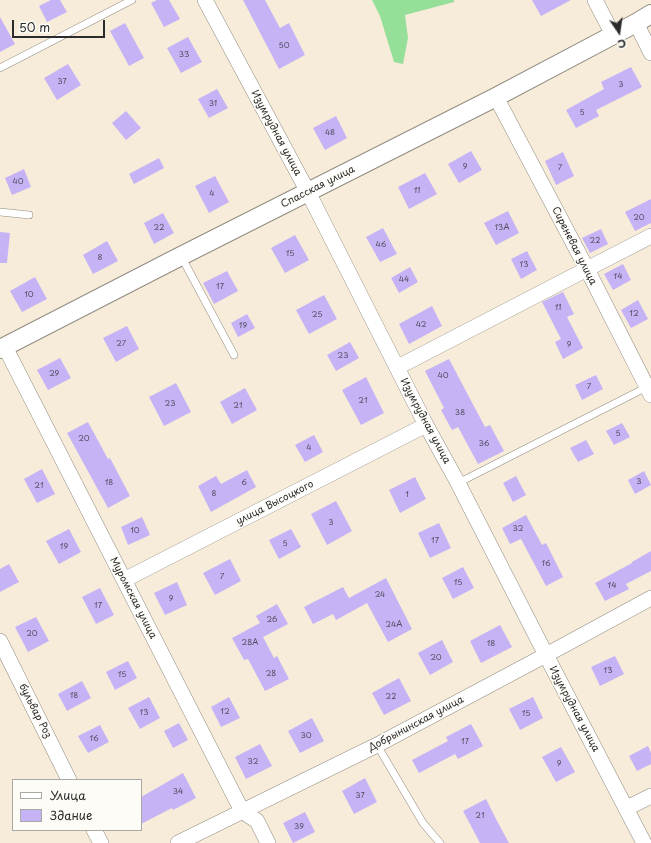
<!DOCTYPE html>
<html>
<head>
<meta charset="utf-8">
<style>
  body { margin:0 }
  #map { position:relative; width:651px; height:843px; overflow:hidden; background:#f7ecd9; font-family:"Playpen Sans",sans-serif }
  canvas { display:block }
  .legend { position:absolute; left:12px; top:779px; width:130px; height:52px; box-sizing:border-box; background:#fdfcf7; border:1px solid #a9a8a5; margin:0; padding:5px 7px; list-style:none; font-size:12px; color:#2b2b2b }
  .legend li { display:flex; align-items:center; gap:8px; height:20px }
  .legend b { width:20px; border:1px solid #a9a8a5 }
  .north { position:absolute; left:599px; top:12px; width:40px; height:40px; -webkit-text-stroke:3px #fdfcf7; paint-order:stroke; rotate:167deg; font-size:11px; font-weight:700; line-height:16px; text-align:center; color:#2b2b2b }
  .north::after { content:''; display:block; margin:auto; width:14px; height:18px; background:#2b2b2b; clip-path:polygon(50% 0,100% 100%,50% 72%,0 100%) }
  .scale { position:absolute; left:12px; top:20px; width:93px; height:18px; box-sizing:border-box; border:2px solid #2b2b2b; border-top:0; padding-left:5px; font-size:12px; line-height:14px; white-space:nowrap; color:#2b2b2b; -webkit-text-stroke:3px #fdfcf7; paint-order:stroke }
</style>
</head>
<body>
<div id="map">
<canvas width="651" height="843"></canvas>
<ul class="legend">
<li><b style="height:5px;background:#fff"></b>Улица</li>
<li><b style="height:11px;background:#c6b3f6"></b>Здание</li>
</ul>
<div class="north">С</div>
<div class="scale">50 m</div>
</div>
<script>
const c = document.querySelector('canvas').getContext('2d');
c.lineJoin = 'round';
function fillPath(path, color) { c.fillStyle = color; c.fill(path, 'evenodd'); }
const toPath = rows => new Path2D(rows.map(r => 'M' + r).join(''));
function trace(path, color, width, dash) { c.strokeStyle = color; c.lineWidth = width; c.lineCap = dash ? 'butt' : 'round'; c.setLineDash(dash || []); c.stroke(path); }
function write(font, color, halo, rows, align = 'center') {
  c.font = font + ' "Playpen Sans",sans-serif'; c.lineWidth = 3.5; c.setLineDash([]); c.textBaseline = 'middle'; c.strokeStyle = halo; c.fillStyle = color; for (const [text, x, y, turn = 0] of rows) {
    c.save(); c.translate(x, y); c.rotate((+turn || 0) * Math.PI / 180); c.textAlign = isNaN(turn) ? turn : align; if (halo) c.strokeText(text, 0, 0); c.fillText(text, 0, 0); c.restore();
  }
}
const green = toPath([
  [372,0,454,0,454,2,405,15,408,38,403,64,394,62,380,16]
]);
const building = toPath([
  [51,0,60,0,67,12,47,22,39,6],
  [157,0,169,0,180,19,164,27,151,3],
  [243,0,265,0,280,28,289,23,305,55,279,69],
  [532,0,571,0,541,16],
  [0,17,15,44,0,52],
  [125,23,144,58,129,66,110,31],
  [188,37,202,62,181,73,167,48],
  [68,64,81,85,57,100,44,78],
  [631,67,642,87,596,110,599,116,576,128,566,110,604,89,601,82],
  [217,89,228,108,209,118,198,99],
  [126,111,141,128,126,140,112,123],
  [336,116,347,138,325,150,313,128],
  [471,151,482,170,459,183,448,164],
  [563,152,574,176,556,185,545,161],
  [159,158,164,168,134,184,129,174],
  [24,169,31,187,12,195,5,178],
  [425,173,437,194,409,209,398,187],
  [215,176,229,202,209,213,195,186],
  [651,199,651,223,635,231,625,212],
  [508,211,519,233,496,245,484,223],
  [163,213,174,233,154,244,144,223],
  [383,228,397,254,380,262,366,237],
  [601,229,608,244,590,253,582,238],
  [0,232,10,233,7,263,0,263],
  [295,235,309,260,285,273,271,248],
  [107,241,118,261,93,274,83,255],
  [527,251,537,270,521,279,511,259],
  [623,264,631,280,613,290,604,274],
  [410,267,418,282,399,293,391,278],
  [227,271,238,291,214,304,203,283],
  [35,277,47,299,22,312,10,291],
  [563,292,574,314,567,317,583,348,563,359,555,342,561,339,542,302],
  [324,295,337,319,309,334,296,310],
  [638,300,648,319,631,328,621,310],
  [432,306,442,326,409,344,399,324],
  [247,314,255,328,238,337,231,323],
  [127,326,139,349,116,362,103,338],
  [350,342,359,358,336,371,327,355],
  [60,358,71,378,48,390,37,370],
  [449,359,485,427,490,425,504,451,478,464,458,427,452,430,441,410,444,408,425,371],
  [596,375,603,389,582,400,575,385],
  [366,377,384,413,361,425,342,390],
  [176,383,191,412,164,426,149,397],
  [245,388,257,410,232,424,220,402],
  [88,422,108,459,110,458,130,496,108,508,67,433],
  [622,423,630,437,614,445,606,431],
  [314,435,323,452,305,462,295,445],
  [586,440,594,454,578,462,570,448],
  [42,469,55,494,37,503,24,479],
  [247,470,256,487,211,512,198,486,216,476,221,484],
  [644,471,651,485,635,494,628,480],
  [516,476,526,495,513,502,503,483],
  [415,477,426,499,400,513,389,490],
  [336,501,352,531,327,545,311,514],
  [526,515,542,545,546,543,563,577,546,586,521,539,510,544,502,528],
  [142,517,150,535,128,545,121,527],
  [439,523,451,548,430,558,418,533],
  [69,529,81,552,59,564,46,541],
  [291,529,301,547,279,559,269,540],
  [651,551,651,571,626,584,629,589,605,601,595,583,632,563,632,562],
  [230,559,241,581,215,595,203,573],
  [9,564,19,582,0,592,0,569],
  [463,567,474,588,453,599,442,578],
  [386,578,412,629,388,642,367,603,336,620,333,614,313,624,304,607,343,587,349,598],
  [177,582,187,605,165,615,154,593],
  [100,588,114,615,96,624,82,597],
  [277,604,288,624,263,637,274,658,277,656,289,679,265,691,248,659,244,660,232,638,260,623,256,616],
  [36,617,49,641,28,652,15,627],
  [500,625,512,647,481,663,470,641],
  [442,640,453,662,430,675,418,653],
  [615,656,624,674,600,686,591,667],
  [128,661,137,678,115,690,106,672],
  [399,678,411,701,384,715,372,693],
  [82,681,91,698,67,711,58,694],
  [149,697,160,718,140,729,128,708],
  [229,697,240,718,221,727,211,707],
  [533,697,543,718,520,730,509,709],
  [312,718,324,741,300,753,288,731],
  [179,723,188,740,173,748,164,731],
  [471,724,483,746,458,759,455,754,419,773,412,760,448,741,446,737],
  [100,725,109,742,88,753,78,736],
  [260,744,272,766,246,779,235,757],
  [648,746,651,753,651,764,637,771,629,756],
  [561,747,575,772,556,782,542,757],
  [183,773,196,798,173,810,172,808,141,824,141,797],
  [365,778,377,802,354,814,342,791],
  [486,799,497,821,509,843,480,843,463,811],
  [305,812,315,832,293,843,283,823]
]);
const service = toPath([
  [0,68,132,0],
  [0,212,29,215],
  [181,256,234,355],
  [458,483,649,386],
  [377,745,423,823,440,843]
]);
const minor = toPath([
  [205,0,308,192,426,425,458,483,546,655,644,843],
  [595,0,613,35],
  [636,23,651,53],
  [496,97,587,269,651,395],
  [5,347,242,811,257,821,268,843],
  [398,367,587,269,651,236],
  [124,580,426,425],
  [0,641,69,780],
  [627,808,651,796],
  [94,830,101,843],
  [178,843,377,745,546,655,651,598]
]);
const tertiary = toPath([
  [0,349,181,256,496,97,636,23,651,14]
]);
const numberNames = [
  ["50",284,46],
  ["33",184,55],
  ["37",62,82],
  ["3",621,85],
  ["31",213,104],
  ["5",582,113],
  ["48",330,133],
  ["9",465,167],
  ["7",560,168],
  ["40",18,182],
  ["11",417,191],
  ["4",212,194],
  ["20",639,218],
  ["22",159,228],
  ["13А",502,228],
  ["22",595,241],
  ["46",381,245],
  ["15",290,254],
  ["8",100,258],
  ["13",524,265],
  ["14",618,277],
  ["44",404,280],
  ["17",220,287],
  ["10",29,295],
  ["11",558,308],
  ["12",634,314],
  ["25",317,315],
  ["42",421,325],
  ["19",243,326],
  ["27",121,344],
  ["9",569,345],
  ["23",343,356],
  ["29",54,374],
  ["40",443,376],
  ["7",589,387],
  ["21",363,401],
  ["23",170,404],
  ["21",238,406],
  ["38",460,413],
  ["5",618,434],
  ["20",84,439],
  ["36",484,444],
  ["4",309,448],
  ["3",639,482],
  ["18",109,483],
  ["6",244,483],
  ["21",39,486],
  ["8",214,494],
  ["1",407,495],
  ["3",331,523],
  ["32",518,529],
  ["10",135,531],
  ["17",435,541],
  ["5",285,544],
  ["19",64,547],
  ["16",546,564],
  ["7",222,577],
  ["15",458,583],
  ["14",612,586],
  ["24",380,595],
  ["9",171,599],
  ["17",98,606],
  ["26",272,620],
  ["24А",394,625],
  ["20",32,634],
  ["28А",250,643],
  ["18",491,644],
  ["20",436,658],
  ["13",608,671],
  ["28",271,674],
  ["15",122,675],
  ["18",74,696],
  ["22",391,697],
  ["12",225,712],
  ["13",144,713],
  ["15",526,714],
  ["30",306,736],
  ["16",94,739],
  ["17",465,742],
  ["32",253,762],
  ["9",559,764],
  ["34",178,792],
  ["37",360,796],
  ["21",480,816],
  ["39",299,827]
];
const streetNames = [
  ["Изумрудная улица",276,133,62],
  ["Спасская улица",318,187,-27],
  ["Сиреневая улица",574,246,63],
  ["Изумрудная улица",425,421,62],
  ["улица Высоцкого",275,503,-27],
  ["Муромская улица",133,598,63],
  ["Изумрудная улица",574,709,62],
  ["бульвар Роз",35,711,63],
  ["Добрынинская улица",416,724,-28]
];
fillPath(green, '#96df99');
fillPath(building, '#c6b3f6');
trace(service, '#918c82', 8);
trace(minor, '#918c82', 16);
trace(tertiary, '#918c82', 20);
trace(service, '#fff', 7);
trace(minor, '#fff', 15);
trace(tertiary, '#fff', 18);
write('8px', '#524d5e', null, numberNames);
write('10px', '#2b2b2b', '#fdfcf7', streetNames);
</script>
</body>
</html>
